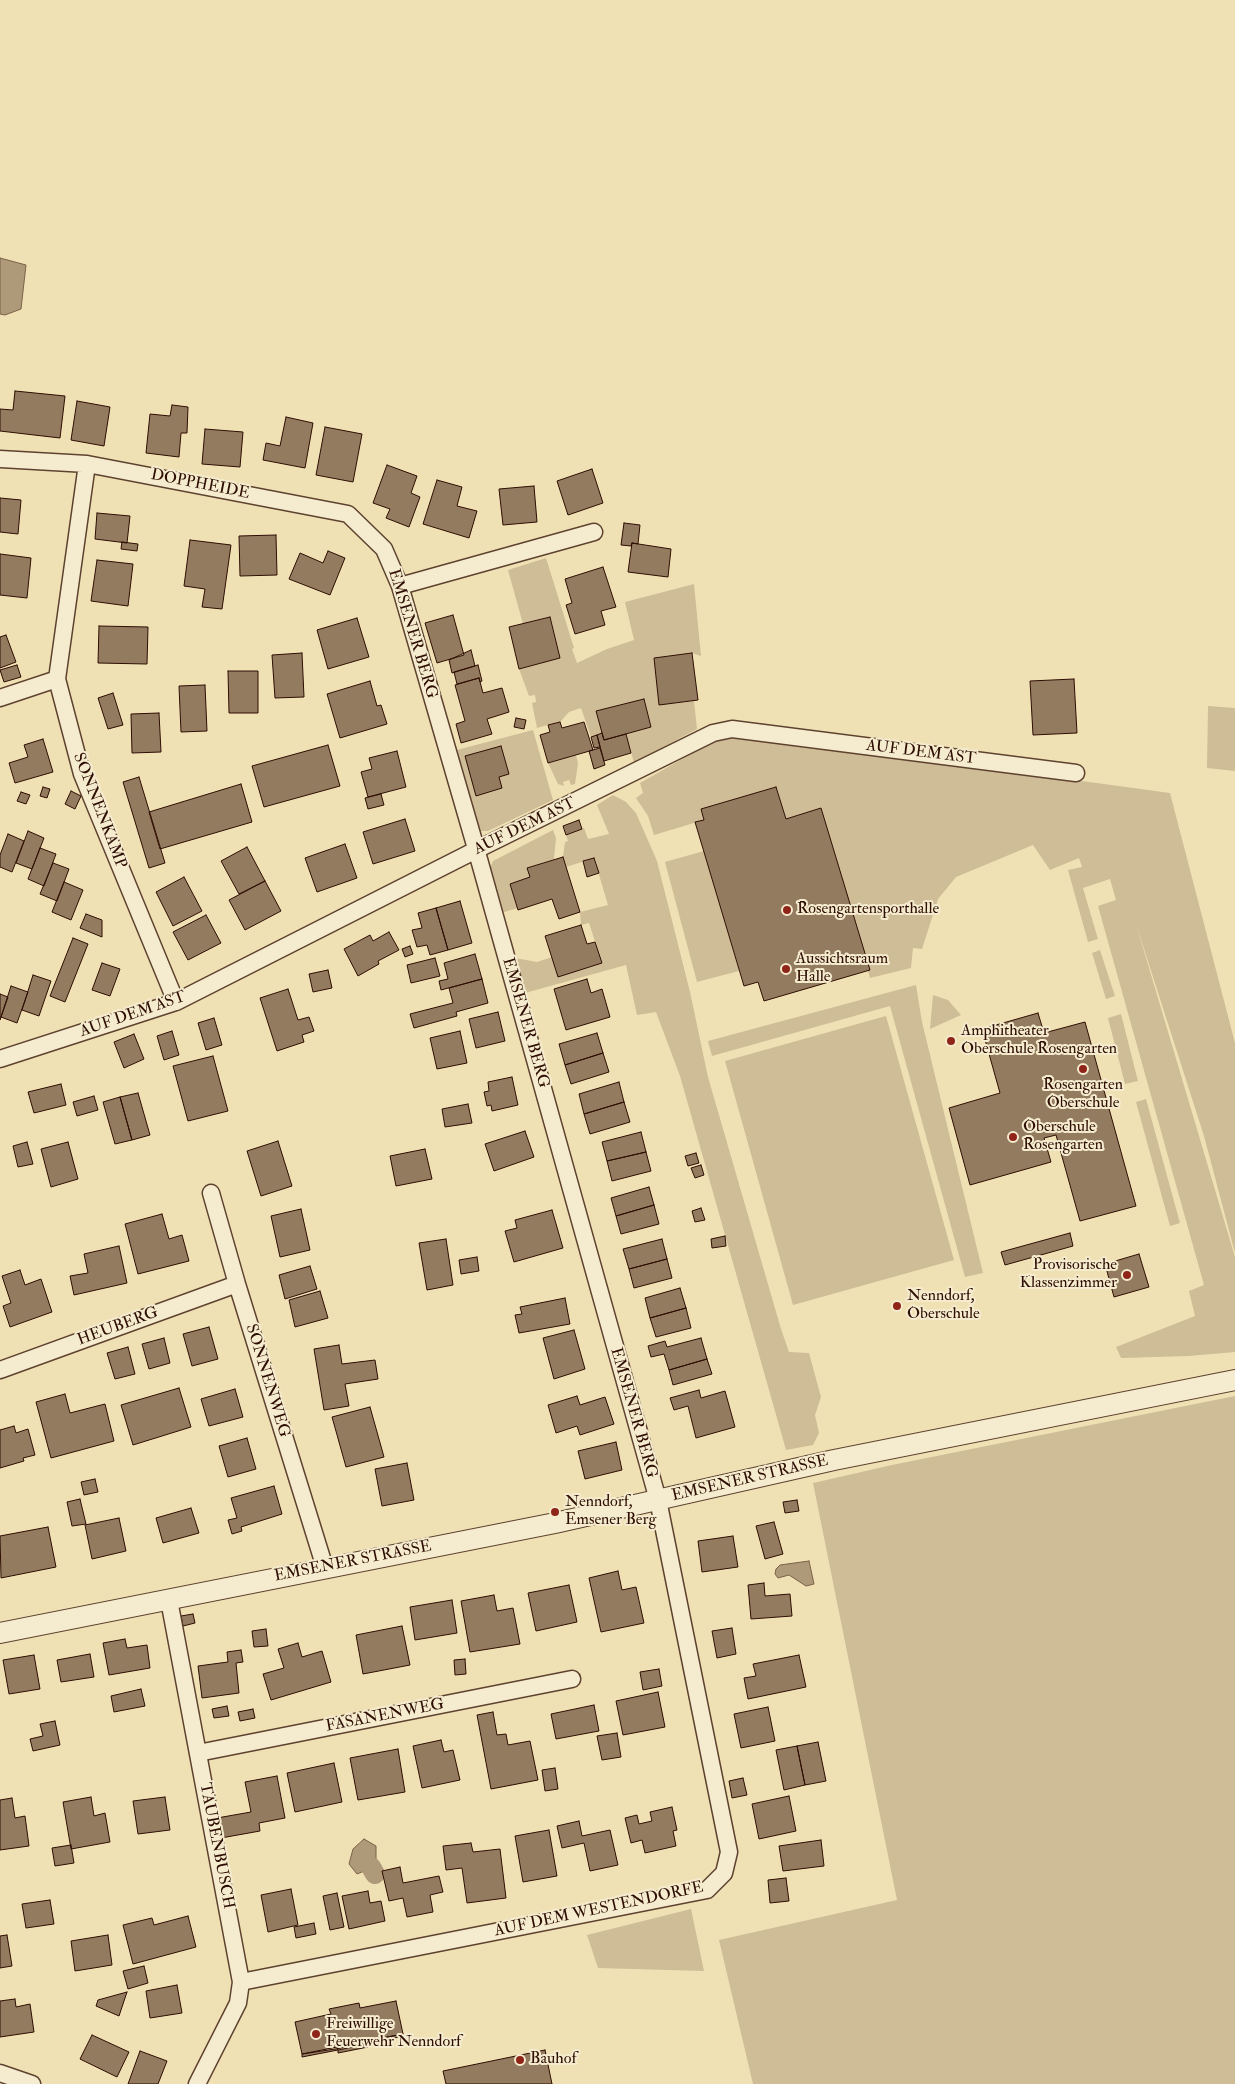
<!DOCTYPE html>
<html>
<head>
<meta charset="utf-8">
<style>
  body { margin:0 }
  canvas { display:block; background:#f0e1b5 }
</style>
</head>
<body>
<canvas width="1235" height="2084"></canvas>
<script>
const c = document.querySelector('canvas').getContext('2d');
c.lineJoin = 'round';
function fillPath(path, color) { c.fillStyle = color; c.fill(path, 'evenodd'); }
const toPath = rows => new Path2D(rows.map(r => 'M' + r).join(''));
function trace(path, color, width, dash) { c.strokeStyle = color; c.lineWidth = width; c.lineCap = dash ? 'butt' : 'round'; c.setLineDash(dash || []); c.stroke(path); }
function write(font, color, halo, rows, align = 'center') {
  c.font = font + ' "IM FELL Double Pica",serif'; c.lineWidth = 4; c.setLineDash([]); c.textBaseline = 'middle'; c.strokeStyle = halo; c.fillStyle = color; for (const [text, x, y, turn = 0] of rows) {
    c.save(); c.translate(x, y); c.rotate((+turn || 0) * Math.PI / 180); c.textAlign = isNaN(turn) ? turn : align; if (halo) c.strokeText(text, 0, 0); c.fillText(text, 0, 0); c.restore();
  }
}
const green = toPath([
  [546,558,574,648,572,649,577,663,607,649,634,640,625,602,694,584,701,656,692,653,654,658,659,704,694,701,697,729,634,763,626,734,651,727,644,699,596,711,602,733,591,737,581,708,569,712,561,721,537,728,532,703,536,702,535,695,529,696,519,669,560,658,550,617,523,624,508,570],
  [1208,706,1235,708,1235,771,1207,768],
  [533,730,553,800,488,831,479,831,453,751],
  [744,735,1170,793,1235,1043,1235,1253,1204,1136,1136,924,1235,1257,1235,1352,1189,1356,1121,1358,1116,1347,1195,1316,1189,1291,1204,1285,1098,906,1116,900,1110,879,1083,888,1098,939,1088,942,1068,870,1082,867,1079,858,1050,870,1033,845,956,877,938,899,922,949,913,948,911,968,870,978,821,808,786,819,776,787,702,809,704,820,654,835,648,816,636,798,643,793,640,783,710,743],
  [576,755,578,763,575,784,571,785,569,780,563,782,564,786,558,784,548,763],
  [613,795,626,802,636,813,657,861,690,992,708,1077,781,1329,789,1352,809,1353,821,1397,815,1415,819,1433,813,1445,786,1450,680,1076,656,1012,637,1015,626,965,525,993,515,958,537,962,552,957,602,963,589,923,581,925,580,912,608,905,594,858,566,867,563,857,565,842,568,841,566,835,584,828,588,839,609,834,597,805],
  [553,830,556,838,554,859,527,868,530,877,510,884,518,908,501,913,490,868,493,861],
  [704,851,739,971,697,982,665,862],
  [1100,950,1115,996,1106,999,1092,953],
  [916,985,922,1022,983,1273,965,1277,890,1006,712,1056,708,1041],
  [933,995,948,1000,961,1015,930,1029],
  [1121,1014,1138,1081,1125,1084,1108,1018],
  [886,1016,954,1260,793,1305,725,1061],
  [1146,1099,1180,1223,1170,1226,1136,1102],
  [1235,1396,1235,2084,753,2084,719,1940,897,1900,813,1483,892,1465],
  [691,1909,704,1971,598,1968,587,1935]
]);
const water = toPath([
  [0,258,26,265,21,309,5,315,0,314,0,258],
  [809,1561,814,1584,806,1586,789,1575,778,1578,775,1574,776,1569,780,1565,809,1561],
  [364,1839,376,1846,376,1861,369,1869,357,1874,349,1864,353,1849,364,1839]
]);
const canal = toPath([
  [371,1867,375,1874]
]);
const building = toPath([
  [15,391,65,396,60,438,0,431,0,409,13,410,15,391],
  [77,401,110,407,104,446,71,440,77,401],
  [172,405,188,407,187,433,181,433,179,457,146,453,150,414,170,416,172,405],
  [286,417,313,423,305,468,263,460,266,443,280,446,286,417],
  [325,427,362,434,353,482,316,475,325,427],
  [205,429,243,432,240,467,202,464,205,429],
  [387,465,417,476,411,493,420,497,409,527,386,518,390,509,373,503,387,465],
  [592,469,603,503,568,515,557,481,592,469],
  [437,480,462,487,457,506,477,511,469,538,423,524,437,480],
  [534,486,537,522,503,525,499,489,534,486],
  [0,498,21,500,18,534,0,532,0,498],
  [97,513,130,516,127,543,95,539,97,513],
  [624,523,640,525,638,544,632,543,631,546,621,545,624,523],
  [276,535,277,575,240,576,239,536,276,535],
  [190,540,231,545,222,609,202,607,205,589,184,586,190,540],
  [122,542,138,544,137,551,121,549,122,542],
  [632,543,671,549,668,577,628,572,632,543],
  [328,551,345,558,330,595,289,579,300,553,323,563,328,551],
  [0,554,31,558,27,598,0,595,0,554],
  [97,560,133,564,128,606,91,601,97,560],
  [603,567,616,607,601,611,605,625,575,634,566,605,572,603,565,579,603,567],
  [453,615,464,655,437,663,425,623,453,615],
  [550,617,560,658,519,669,509,627,550,617],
  [357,618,369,657,328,669,317,630,357,618],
  [99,626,148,627,147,664,98,663,99,626],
  [6,635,16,662,0,668,0,637,6,635],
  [471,650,475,666,452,673,449,660,471,650],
  [302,653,304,697,275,698,272,655,302,653],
  [692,653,698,700,659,705,654,658,692,653],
  [17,665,21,677,4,682,0,670,17,665],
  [478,665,482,681,480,682,479,678,457,684,454,672,478,665],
  [228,671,258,671,258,713,229,713,228,671],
  [479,678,483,693,502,688,509,712,487,719,492,734,461,743,456,724,465,721,455,685,479,678],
  [1074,679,1077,733,1033,735,1030,681,1074,679],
  [370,681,377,706,381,705,387,724,340,738,327,694,370,681],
  [205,685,207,731,181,732,179,686,205,685],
  [113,693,123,725,108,729,98,698,113,693],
  [644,699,651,727,604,740,596,711,644,699],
  [159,713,161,752,132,753,131,714,159,713],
  [516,718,526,720,524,729,514,727,516,718],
  [560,722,562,728,584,722,593,750,548,763,540,735,550,732,548,725,560,722],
  [602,733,604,740,626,734,631,753,604,761,597,735,602,733],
  [597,735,600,747,594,748,591,737,597,735],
  [43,739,53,772,15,783,9,763,28,757,24,745,43,739],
  [328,745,340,786,264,807,252,766,328,745],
  [501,746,509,774,499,777,502,788,476,796,465,756,501,746],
  [600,748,605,765,594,769,589,751,600,748],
  [397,751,406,787,368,797,361,772,372,769,369,758,397,751],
  [139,777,165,863,149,868,123,782,139,777],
  [241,784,252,822,160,849,149,812,241,784],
  [43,787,50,789,47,798,40,796,43,787],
  [776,787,786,819,821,808,870,970,764,1001,758,982,744,986,695,822,704,820,701,809,776,787],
  [71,791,81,796,75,809,65,804,71,791],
  [21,792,30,795,26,804,17,801,21,792],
  [381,794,384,805,368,809,365,798,381,794],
  [405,819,415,851,373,864,363,832,405,819],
  [579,820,582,829,566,835,563,826,579,820],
  [28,831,44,838,32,869,16,863,28,831],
  [8,834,24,841,12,872,0,867,0,855,8,834],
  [345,844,357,878,317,892,305,858,345,844],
  [247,847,265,881,239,894,221,861,247,847],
  [40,848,56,854,44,886,28,879,40,848],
  [563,857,580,912,559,919,552,899,518,910,510,884,530,877,527,868,563,857],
  [594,858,599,873,587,877,583,861,594,858],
  [53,863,69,869,57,901,40,894,53,863],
  [184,877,202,911,173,926,156,892,184,877],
  [265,881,281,911,245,930,229,900,265,881],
  [64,882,83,890,71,920,52,912,64,882],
  [460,901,472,943,448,950,436,908,460,901],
  [436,908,448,950,430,955,427,945,417,947,412,930,422,928,418,913,436,908],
  [86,914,102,920,102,937,80,928,86,914],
  [206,915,221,943,188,960,173,932,206,915],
  [581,925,587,944,595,942,602,963,558,977,545,936,581,925],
  [389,932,399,950,378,961,379,964,358,976,344,949,370,935,373,941,389,932],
  [73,938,88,944,65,1002,50,996,73,938],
  [410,946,413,954,405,957,402,949,410,946],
  [475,954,482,979,441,990,439,981,448,979,444,963,475,954],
  [435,958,440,976,411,983,407,965,435,958],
  [102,963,120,969,110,996,92,990,102,963],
  [328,970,332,988,313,992,309,974,328,970],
  [33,975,51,981,39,1016,22,1010,33,975],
  [482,979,488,1003,456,1012,457,1016,414,1028,410,1014,453,1003,449,988,482,979],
  [587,979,591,993,602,989,610,1017,566,1030,554,989,587,979],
  [11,986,28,992,17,1023,1,1017,11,986],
  [288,989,298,1020,309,1017,314,1031,302,1035,304,1042,277,1051,260,998,288,989],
  [0,994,8,997,0,1020,0,994],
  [498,1012,505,1041,476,1048,469,1019,498,1012],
  [1038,1013,1044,1033,1085,1022,1136,1206,1080,1221,1056,1135,1044,1138,1051,1162,970,1185,949,1108,1000,1093,982,1029,1038,1013],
  [214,1018,222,1045,206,1050,198,1023,214,1018],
  [172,1031,179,1055,164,1060,157,1036,172,1031],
  [460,1031,467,1063,437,1069,430,1038,460,1031],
  [597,1033,603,1053,565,1065,559,1044,597,1033],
  [134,1034,144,1059,124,1068,114,1042,134,1034],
  [603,1053,609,1072,571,1084,565,1065,603,1053],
  [213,1056,228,1111,188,1121,173,1066,213,1056],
  [512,1077,518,1105,492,1111,491,1105,487,1106,484,1092,489,1091,488,1082,512,1077],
  [619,1082,624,1102,584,1114,579,1094,619,1082],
  [61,1084,66,1105,34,1113,28,1092,61,1084],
  [138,1093,150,1135,132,1140,120,1097,138,1093],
  [94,1096,98,1110,77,1116,73,1102,94,1096],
  [120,1097,132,1140,115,1144,103,1102,120,1097],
  [624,1102,630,1122,590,1134,584,1114,624,1102],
  [468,1104,472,1123,445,1127,442,1109,468,1104],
  [525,1131,534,1157,494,1171,485,1144,525,1131],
  [641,1132,646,1152,607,1161,602,1142,641,1132],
  [278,1141,292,1186,261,1196,247,1151,278,1141],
  [27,1142,33,1164,18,1167,13,1146,27,1142],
  [68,1142,78,1179,51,1187,41,1149,68,1142],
  [425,1149,432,1179,396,1186,390,1156,425,1149],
  [646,1152,651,1171,612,1181,607,1161,646,1152],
  [696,1153,699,1163,688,1166,685,1156,696,1153],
  [701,1165,704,1175,695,1178,691,1168,701,1165],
  [649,1187,654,1205,616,1216,611,1198,649,1187],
  [654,1205,659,1224,621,1234,616,1216,654,1205],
  [701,1208,705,1220,695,1222,692,1211,701,1208],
  [301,1209,310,1250,280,1257,271,1216,301,1209],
  [552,1210,563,1248,514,1262,505,1231,517,1228,515,1220,552,1210],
  [162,1214,169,1239,182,1235,189,1261,138,1274,125,1224,162,1214],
  [1070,1233,1073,1246,1005,1265,1001,1252,1070,1233],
  [725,1236,726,1246,712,1248,711,1239,725,1236],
  [446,1239,453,1285,427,1290,419,1243,446,1239],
  [662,1239,667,1259,629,1269,623,1249,662,1239],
  [119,1246,127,1283,74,1295,70,1276,88,1273,84,1254,119,1246],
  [1139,1254,1149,1287,1114,1297,1105,1264,1139,1254],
  [477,1257,479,1271,461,1274,459,1260,477,1257],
  [667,1259,672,1278,634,1288,629,1269,667,1259],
  [310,1266,317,1289,285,1299,279,1275,310,1266],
  [20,1270,25,1285,41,1279,52,1312,10,1327,3,1306,11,1303,2,1276,20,1270],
  [680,1288,686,1308,650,1318,645,1298,680,1288],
  [320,1291,328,1318,295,1327,289,1300,320,1291],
  [565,1298,570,1324,519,1333,515,1315,522,1314,520,1307,565,1298],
  [686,1308,691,1328,656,1337,650,1318,686,1308],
  [209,1327,218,1359,192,1366,183,1334,209,1327],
  [574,1330,585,1369,554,1379,543,1338,574,1330],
  [164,1338,170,1363,149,1369,142,1344,164,1338],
  [701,1338,707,1359,669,1370,664,1354,651,1357,648,1346,665,1341,667,1347,701,1338],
  [339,1345,342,1364,375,1360,378,1379,345,1384,349,1406,324,1410,314,1349,339,1345],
  [128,1347,135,1374,115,1379,107,1353,128,1347],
  [707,1359,712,1374,673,1385,669,1370,707,1359],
  [179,1388,191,1427,133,1445,121,1405,179,1388],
  [235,1389,243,1417,209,1426,201,1399,235,1389],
  [699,1390,701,1398,725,1391,735,1427,696,1438,688,1406,674,1410,670,1398,699,1390],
  [65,1394,70,1413,105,1404,114,1441,51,1458,36,1402,65,1394],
  [577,1396,580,1405,605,1397,614,1424,580,1435,577,1426,556,1433,548,1405,577,1396],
  [370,1407,384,1457,346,1467,332,1417,370,1407],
  [14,1426,16,1433,28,1429,35,1455,23,1458,24,1461,0,1468,0,1430,14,1426],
  [247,1438,256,1469,228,1477,219,1446,247,1438],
  [616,1442,622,1470,585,1479,578,1451,616,1442],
  [407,1463,414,1500,382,1506,375,1469,407,1463],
  [95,1479,98,1492,84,1495,81,1482,95,1479],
  [274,1486,282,1514,241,1527,242,1531,232,1534,228,1520,237,1518,231,1498,274,1486],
  [80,1499,86,1524,72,1526,67,1502,80,1499],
  [797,1500,799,1511,785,1513,783,1502,797,1500],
  [191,1508,199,1533,163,1543,156,1518,191,1508],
  [119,1518,126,1551,92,1559,85,1525,119,1518],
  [774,1522,783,1554,765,1559,756,1526,774,1522],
  [48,1527,56,1567,1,1578,0,1536,48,1527],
  [733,1536,738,1567,702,1572,698,1541,733,1536],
  [618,1571,622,1590,636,1587,644,1623,601,1632,589,1578,618,1571],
  [764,1583,765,1596,790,1594,792,1616,751,1619,748,1585,764,1583],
  [569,1585,577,1622,536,1631,528,1593,569,1585],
  [494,1595,497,1611,513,1608,520,1644,470,1652,461,1601,494,1595],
  [452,1600,457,1633,415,1640,410,1607,452,1600],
  [193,1614,195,1623,183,1626,181,1616,193,1614],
  [402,1626,410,1665,363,1674,356,1635,402,1626],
  [732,1628,736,1654,717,1658,712,1631,732,1628],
  [266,1629,268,1646,254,1647,252,1631,266,1629],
  [125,1639,127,1648,147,1645,150,1668,109,1675,103,1643,125,1639],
  [298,1643,302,1657,322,1651,331,1682,271,1700,263,1674,284,1668,278,1649,298,1643],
  [241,1650,243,1662,236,1663,239,1693,202,1698,198,1666,228,1662,227,1652,241,1650],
  [90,1654,94,1677,61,1682,57,1660,90,1654],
  [34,1655,40,1689,9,1694,3,1660,34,1655],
  [799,1655,806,1687,748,1699,744,1678,756,1676,753,1664,799,1655],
  [465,1659,466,1674,455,1675,454,1660,465,1659],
  [659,1669,662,1686,643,1690,640,1672,659,1669],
  [141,1689,145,1706,114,1712,111,1696,141,1689],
  [658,1692,665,1727,623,1735,616,1701,658,1692],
  [594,1705,599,1731,556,1739,551,1714,594,1705],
  [227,1706,229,1716,214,1718,212,1709,227,1706],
  [768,1707,775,1741,741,1748,734,1714,768,1707],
  [253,1709,255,1718,240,1721,238,1712,253,1709],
  [493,1712,497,1735,506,1734,508,1745,530,1741,538,1780,491,1789,477,1715,493,1712],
  [55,1721,60,1745,33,1751,30,1739,43,1736,40,1724,55,1721],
  [617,1733,621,1757,602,1760,597,1736,617,1733],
  [441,1740,444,1752,453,1750,460,1780,422,1788,413,1746,441,1740],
  [818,1742,826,1781,805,1785,797,1746,818,1742],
  [797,1746,805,1785,784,1790,776,1750,797,1746],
  [398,1749,405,1792,358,1800,350,1758,398,1749],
  [334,1763,342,1802,295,1812,287,1773,334,1763],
  [555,1768,558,1789,545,1791,542,1770,555,1768],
  [277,1776,285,1818,259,1823,260,1831,221,1838,217,1818,251,1812,245,1782,277,1776],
  [743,1778,747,1795,732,1798,729,1781,743,1778],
  [789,1796,796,1831,759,1839,752,1804,789,1796],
  [91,1797,94,1816,105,1813,110,1842,71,1849,63,1802,91,1797],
  [165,1797,170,1830,138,1834,133,1801,165,1797],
  [12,1798,15,1818,25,1816,29,1846,0,1850,0,1800,12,1798],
  [672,1807,677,1830,673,1831,676,1846,645,1853,642,1840,631,1843,625,1818,637,1815,639,1824,652,1821,650,1812,672,1807],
  [579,1821,582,1836,610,1830,618,1865,590,1871,584,1843,562,1848,557,1826,579,1821],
  [549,1830,557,1876,523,1882,515,1836,549,1830],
  [821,1840,824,1866,783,1871,779,1846,821,1840],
  [471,1843,473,1852,500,1849,506,1898,467,1903,462,1868,446,1870,443,1846,471,1843],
  [71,1845,74,1863,55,1866,52,1848,71,1845],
  [400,1867,403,1883,439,1876,443,1892,430,1895,433,1912,407,1917,403,1898,389,1901,382,1871,400,1867],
  [786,1878,789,1901,770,1903,768,1880,786,1878],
  [291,1889,298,1925,268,1932,261,1895,291,1889],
  [368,1891,370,1903,381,1901,385,1921,349,1929,342,1896,368,1891],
  [337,1893,344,1927,330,1930,323,1896,337,1893],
  [50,1900,54,1924,26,1928,22,1904,50,1900],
  [188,1916,196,1947,133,1964,123,1925,152,1918,154,1925,188,1916],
  [314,1923,316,1934,296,1938,294,1927,314,1923],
  [7,1935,12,1966,0,1968,0,1936,7,1935],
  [108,1935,112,1965,75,1971,71,1941,108,1935],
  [144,1966,148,1983,128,1989,123,1971,144,1966],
  [177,1985,182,2013,150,2018,146,1991,177,1985],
  [127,1992,119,2016,96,2006,98,2000,127,1992],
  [15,1999,16,2007,30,2004,34,2032,0,2037,0,2001,15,1999],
  [396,2001,403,2034,367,2041,368,2044,302,2054,295,2022,331,2014,329,2009,359,2003,360,2008,396,2001],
  [403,2034,403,2036,368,2044,367,2041,403,2034],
  [92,2035,129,2052,117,2077,80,2059,92,2035],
  [368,2044,368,2047,338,2053,338,2050,368,2044],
  [337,2047,338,2050,302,2057,302,2054,337,2047],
  [545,2050,552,2084,446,2084,443,2071,545,2050],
  [140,2051,167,2061,158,2084,128,2084,140,2051]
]);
const minor = toPath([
  [0,459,87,464,348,514,384,549,400,586,475,845,658,1500,729,1852,724,1873,707,1890,241,1982],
  [87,464,57,679,82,774,176,1002],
  [400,586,594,532],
  [0,698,57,679],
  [0,1059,176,1002,476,850,713,733,732,729,1076,773],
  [211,1193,237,1284,325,1568],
  [0,1370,237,1284],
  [169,1600,241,1982,238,2003,197,2084],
  [198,1753,572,1679],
  [0,2073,32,2084]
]);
const tertiary = toPath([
  [0,1633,555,1523,834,1460,1235,1380]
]);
const markers = [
  [787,910,5,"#8f2418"],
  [786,969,5,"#8f2418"],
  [951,1041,5,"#8f2418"],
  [1083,1069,5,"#8f2418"],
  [1013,1137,5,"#8f2418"],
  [1127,1275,5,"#8f2418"],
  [897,1306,5,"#8f2418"],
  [555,1512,5,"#8f2418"],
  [316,2034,5,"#8f2418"],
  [520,2060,5,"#8f2418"]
];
const streetNames = [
  ["DOPPHEIDE",200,485,11],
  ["EMSENER BERG",412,634,73],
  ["AUF DEM AST",921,753,7],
  ["SONNENKAMP",99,811,69],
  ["AUF DEM AST",525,827,-26],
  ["AUF DEM AST",133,1015,-19],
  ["EMSENER BERG",525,1023,74],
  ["HEUBERG",118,1327,-20],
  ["SONNENWEG",267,1381,73],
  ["EMSENER BERG",633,1413,74],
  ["EMSENER STRASSE",750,1479,-13],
  ["EMSENER STRASSE",353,1562,-11],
  ["FASANENWEG",385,1716,-11],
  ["TAUBENBUSCH",216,1846,79],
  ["AUF DEM WESTENDORFE",599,1910,-12]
];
const poiNames = [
  ["Rosengartensporthalle",797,910],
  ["Aussichtsraum",796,960],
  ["Halle",796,978],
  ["Amphitheater",961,1032],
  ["Oberschule Rosengarten",961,1050],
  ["Rosengarten",1083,1086,"center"],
  ["Oberschule",1083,1104,"center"],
  ["Oberschule",1023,1128],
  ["Rosengarten",1023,1146],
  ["Provisorische",1117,1266,"right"],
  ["Klassenzimmer",1117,1284,"right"],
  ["Nenndorf,",907,1297],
  ["Oberschule",907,1315],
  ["Nenndorf,",565,1503],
  ["Emsener Berg",565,1521],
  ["Freiwillige",326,2025],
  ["Feuerwehr Nenndorf",326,2043],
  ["Bauhof",530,2060]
];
fillPath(green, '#cfbd97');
fillPath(water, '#ae9978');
trace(water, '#7b6149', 1);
trace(canal, '#ae9978', 20);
fillPath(building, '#937b5f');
trace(building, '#2e0d02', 1);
trace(minor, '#5e422f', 19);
trace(tertiary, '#5e422f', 22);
trace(minor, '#f5eccf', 16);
trace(tertiary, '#f5eccf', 20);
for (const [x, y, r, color] of markers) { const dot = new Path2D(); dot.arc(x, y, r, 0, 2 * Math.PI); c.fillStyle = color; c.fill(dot); trace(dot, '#f5eccf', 2); }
write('16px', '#2e0d02', '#f5eccf', streetNames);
write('16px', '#2e0d02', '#f5eccf', poiNames, 'left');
</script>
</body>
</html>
